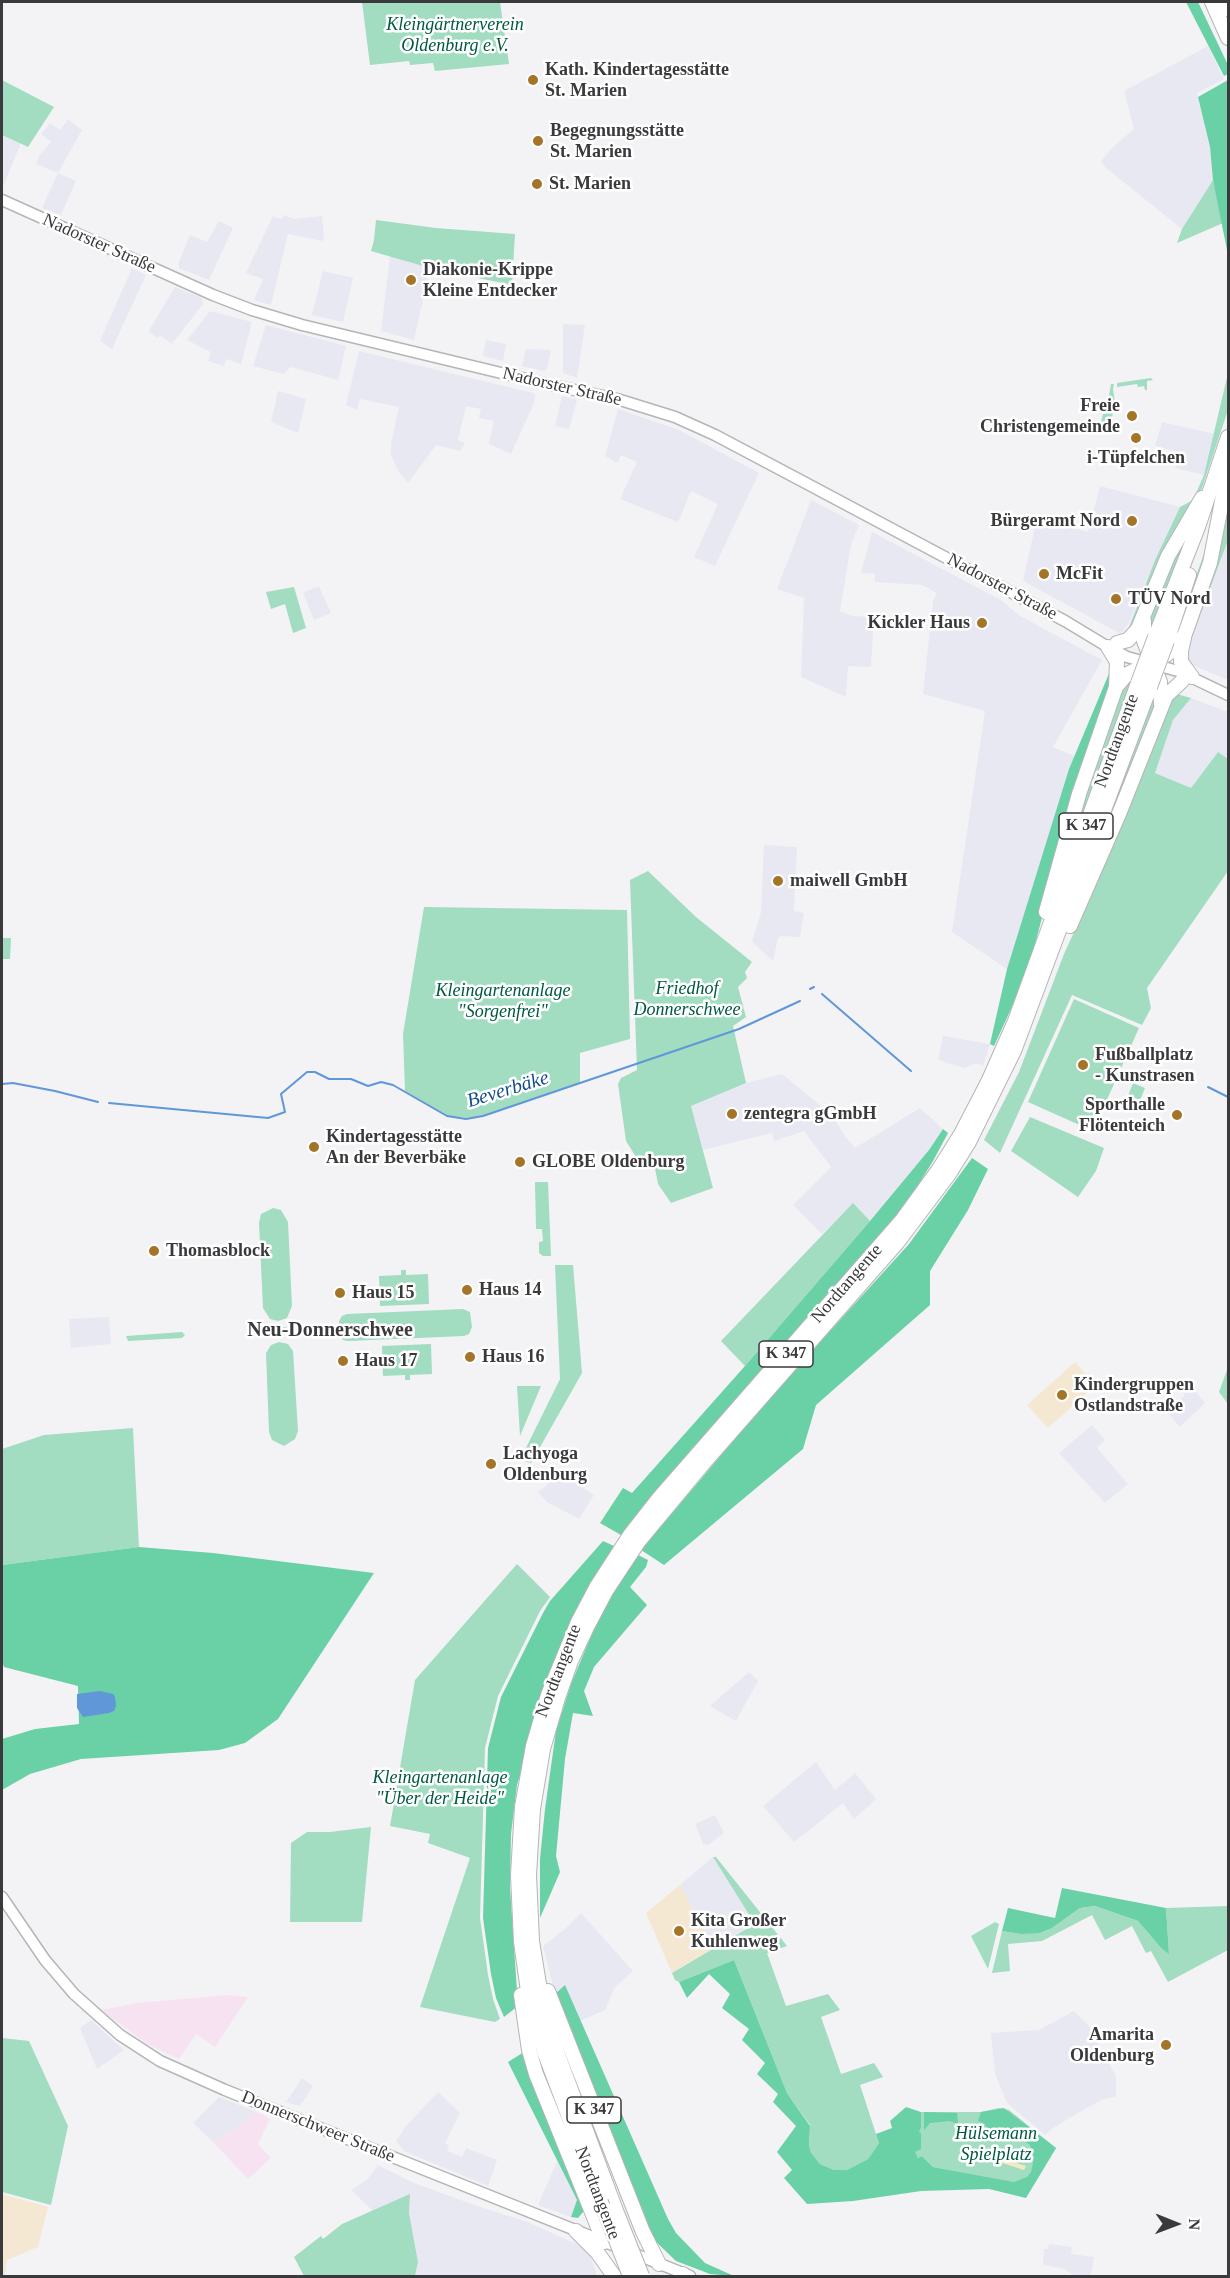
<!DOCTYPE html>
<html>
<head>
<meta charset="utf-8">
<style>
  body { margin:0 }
  #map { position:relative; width:1230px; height:2278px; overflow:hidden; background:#f3f3f6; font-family:"Times New Roman",serif }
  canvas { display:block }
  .frame { position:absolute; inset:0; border:3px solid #3a3a3c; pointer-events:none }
  .north { position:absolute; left:1146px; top:2194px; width:60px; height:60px; -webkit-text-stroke:4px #fff; paint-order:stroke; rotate:91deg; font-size:16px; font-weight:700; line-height:24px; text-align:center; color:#3a3a3c }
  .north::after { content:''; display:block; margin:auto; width:21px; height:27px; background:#3a3a3c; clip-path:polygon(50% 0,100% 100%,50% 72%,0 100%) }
</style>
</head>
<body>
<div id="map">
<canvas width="1230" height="2278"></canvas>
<div class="frame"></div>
<div class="north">N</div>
</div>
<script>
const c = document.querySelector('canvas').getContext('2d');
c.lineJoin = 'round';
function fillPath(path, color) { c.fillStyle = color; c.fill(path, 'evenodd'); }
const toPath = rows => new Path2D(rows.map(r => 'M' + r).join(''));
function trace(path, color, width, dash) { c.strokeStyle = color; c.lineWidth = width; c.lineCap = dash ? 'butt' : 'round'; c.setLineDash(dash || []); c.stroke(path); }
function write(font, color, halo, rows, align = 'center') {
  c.font = font + ' "Times New Roman",serif'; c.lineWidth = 5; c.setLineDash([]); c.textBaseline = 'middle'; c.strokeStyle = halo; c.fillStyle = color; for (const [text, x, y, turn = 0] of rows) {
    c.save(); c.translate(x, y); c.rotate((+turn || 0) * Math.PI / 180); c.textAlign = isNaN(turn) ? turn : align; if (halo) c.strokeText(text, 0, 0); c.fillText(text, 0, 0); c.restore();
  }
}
const built = toPath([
  [1208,46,1224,79,1197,93,1210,147,1213,180,1182,229,1106,168,1101,161,1111,149,1134,129,1124,91],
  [68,119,82,130,58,173,76,181,61,215,42,208,58,173,36,164,39,156,51,142,41,134,50,123,60,130],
  [2,135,21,143,2,189],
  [284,215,294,219,322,216,324,239,323,241,288,234,271,305,254,300,263,279,246,273,273,216,281,219],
  [219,221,233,228,209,280,179,268,178,264,190,235,207,242],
  [390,256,430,268,414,340,381,331],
  [132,268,146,275,112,349,100,341],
  [323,271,353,278,343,322,312,315],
  [175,287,202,298,203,304,172,344,160,335,158,338,148,332],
  [210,311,252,322,241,364,226,359,224,366,208,361,211,352,187,340],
  [563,324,585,325,577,378,563,373],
  [266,325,346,346,338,380,291,367,283,374,253,366],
  [486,340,506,344,503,361,483,356],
  [526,349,551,350,547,369,543,371,522,366],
  [359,351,533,393,535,395,534,403,511,454,489,444,494,421,479,418,481,409,466,406,458,440,465,443,460,451,436,445,408,483,398,471,391,455,391,443,399,407,360,399,357,410,346,405],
  [278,391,306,399,298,433,271,422],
  [562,396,577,400,569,429,555,426],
  [618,409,679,430,759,473,715,566,694,557,718,504,691,491,678,522,620,499,637,462,621,455,618,463,605,456],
  [1162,422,1215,434,1204,475,1175,468,1178,452,1155,446],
  [1100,486,1180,507,1155,560,1129,623,1121,634,1023,581,1037,518,1088,532],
  [811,500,859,525,851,544,840,611,853,616,874,617,871,667,848,666,846,697,801,677,804,598,777,589],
  [872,532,1001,600,1020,616,1102,660,1053,747,1074,756,1007,969,952,932,985,711,923,694,933,601,937,593,922,585,875,582,875,574,861,573],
  [1228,540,1228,680,1197,667,1187,661,1185,656],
  [319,586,331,613,314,620,303,593],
  [1191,698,1228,712,1228,759,1218,752,1191,788,1155,773,1173,720],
  [764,845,797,847,794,911,804,913,800,937,781,936,778,938,773,961,752,942,761,912],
  [943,1036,990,1044,983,1066,976,1063,964,1068,938,1060],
  [782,1074,832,1115,847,1139,855,1148,920,1108,943,1129,929,1150,870,1221,853,1204,822,1234,793,1205,831,1167,804,1131,774,1141,772,1133,703,1150,691,1106,746,1083],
  [109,1317,111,1344,71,1348,69,1319],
  [1190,1384,1205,1403,1180,1427,1167,1412,1185,1395,1183,1393],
  [1092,1425,1105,1440,1097,1448,1128,1484,1105,1503,1059,1453],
  [558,1472,594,1495,579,1519,547,1502,538,1492,545,1487],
  [749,1672,758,1681,736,1721,710,1706],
  [816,1762,835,1790,855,1773,876,1799,854,1819,843,1803,794,1842,763,1806],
  [715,1815,724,1833,708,1845,703,1844,695,1824],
  [713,1857,755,1924,714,1948,680,1885],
  [581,1913,633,1971,615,1987,605,2010,580,2021,565,1986,555,1994,543,1946,565,1929],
  [1074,2011,1088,2025,1116,2076,1116,2097,1103,2099,1076,2114,1053,2128,1045,2135,1007,2103,995,2074,991,2033,1039,2030],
  [91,2020,124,2050,97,2069,80,2028],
  [302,2078,313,2086,300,2106,286,2102],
  [438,2092,460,2113,445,2143,449,2145,447,2151,462,2157,466,2148,497,2160,488,2186,404,2151,396,2141,406,2126],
  [219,2097,257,2112,214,2143,193,2123],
  [557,2161,577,2201,571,2217,538,2205],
  [378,2165,414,2183,483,2208,528,2222,578,2245,589,2252,597,2276,415,2276,418,2262,409,2213,410,2195,373,2211,351,2190,368,2179],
  [1049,2244,1072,2247,1071,2254,1094,2257,1091,2276,1075,2276,1062,2268,1043,2265,1044,2249,1048,2249]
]);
const industrial = toPath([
  [228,1995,248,1997,215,2047,196,2034,179,2059,149,2045,101,2010,138,2003],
  [257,2112,270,2119,258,2144,271,2158,248,2179,214,2143]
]);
const education = toPath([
  [1075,1362,1096,1385,1048,1428,1027,1405],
  [680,1885,714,1948,672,1973,646,1913],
  [2,2194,48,2207,38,2247,7,2260,5,2276,2,2276]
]);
const green = toPath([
  [362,2,500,2,509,64,435,71,433,63,410,65,409,61,370,65],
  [2,80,54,107,28,147,2,135],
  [1213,180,1223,223,1177,243,1182,229],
  [376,220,436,228,515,234,512,285,430,268,371,251,374,240],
  [1228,373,1228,410,1202,488,1135,627,1126,635,1155,560,1180,507,1193,500,1204,475],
  [1151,378,1153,380,1147,381,1147,390,1145,390,1144,386,1138,387,1137,384,1117,387,1117,383],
  [1111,384,1114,384,1113,389,1116,408,1113,412,1110,428,1100,426,1103,414,1106,414],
  [1228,492,1228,540,1185,656],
  [1192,523,1149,632,1150,619,1168,566],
  [1215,523,1188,614,1173,641,1177,629],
  [294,587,306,628,293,633,285,604,271,609,266,592],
  [1130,681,1125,700,1053,900,1070,833,1121,689],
  [1156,691,1157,703,1080,894,1139,733],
  [1173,693,1191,698,1173,720,1155,773,1191,788,1218,752,1228,759,1228,871,1147,988,1151,1008,1142,1025,1072,995,1000,1153,984,1140,1019,1072,1064,954,1107,860],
  [648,871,696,917,752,962,745,972,747,978,738,987,746,1017,733,1026,746,1083,691,1106,713,1188,671,1203,658,1184,653,1158,638,1160,626,1141,618,1084,621,1078,637,1070,630,880],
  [424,907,627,910,630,1039,580,1053,580,1083,483,1116,468,1118,447,1116,405,1091,403,1034],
  [2,938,11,938,10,959,2,959],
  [1074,999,1139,1028,1093,1131,1028,1102],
  [1133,1083,1145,1088,1139,1103,1127,1098],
  [1030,1117,1104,1148,1096,1171,1078,1197,1011,1151],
  [535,1182,548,1182,551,1256,543,1256,539,1253,539,1242,543,1241,542,1229,536,1229],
  [853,1203,870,1221,745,1366,721,1341],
  [273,1208,281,1210,288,1222,292,1306,287,1318,278,1321,270,1319,263,1308,259,1223,261,1214],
  [555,1265,573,1265,582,1373,531,1463,520,1460,560,1379],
  [401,1270,406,1270,406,1275,428,1274,429,1304,380,1306,379,1276,401,1275],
  [463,1309,470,1312,472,1327,469,1334,464,1336,348,1341,343,1340,339,1333,339,1321,342,1316,347,1314],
  [271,1327,286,1327,292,1330,289,1333,279,1336,264,1336,257,1332,260,1329],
  [182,1332,185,1335,182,1338,128,1341,126,1336],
  [279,1342,288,1344,293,1351,298,1431,295,1439,284,1446,272,1440,269,1432,266,1353,271,1345],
  [431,1344,432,1374,410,1375,410,1380,405,1380,405,1375,383,1376,382,1346],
  [1228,1367,1228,1404,1219,1392],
  [517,1386,541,1386,520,1436],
  [133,1428,139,1547,2,1565,2,1449,44,1435],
  [517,1564,550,1597,540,1611,498,1696,485,1748,480,1918,488,1975,493,1999,500,2019,495,2022,420,2007,470,1858,428,1843,430,1834,390,1826,415,1680],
  [371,1827,362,1922,290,1922,291,1843,307,1832,330,1832],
  [713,1857,716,1857,787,1946,767,1953,786,2006,828,1994,840,2010,821,2017,841,2074,874,2063,883,2077,860,2085,879,2143,868,2159,847,2170,834,2170,820,2164,811,2154,809,2145,810,2125,787,2093,734,1960,679,1982,675,1980,672,1973,755,1924],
  [1095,1906,1138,1921,1161,1948,1169,1953,1166,1908,1228,1906,1228,1950,1168,1982,1151,1951,1146,1953,1132,1926,1105,1940,1092,1915,1042,1941,1008,1944,1010,1971,992,1973,1002,1931,1021,1934,1052,1928,1080,1908],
  [995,1922,999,1924,988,1969,971,1936],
  [2,2038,29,2041,68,2126,51,2205,2,2192],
  [999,2108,1009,2110,1056,2148,1033,2186,933,2167,922,2156,918,2158,914,2152,921,2148,919,2132,921,2112,981,2112],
  [410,2194,409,2213,418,2262,415,2276,304,2276,294,2257,321,2236,323,2239,342,2224]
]);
const forest = toPath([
  [1186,2,1198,2,1228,65,1228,74,1224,76],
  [1228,80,1228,255,1213,180,1210,147,1198,97],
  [1113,664,1113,684,1095,726,1076,790,1027,974,994,1046,990,1044,1007,969,1069,769],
  [943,1129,948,1133,933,1161,910,1198,882,1236,621,1535,600,1523,623,1488,632,1493,745,1366,870,1221,929,1150],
  [972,1158,988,1169,968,1210,930,1271,930,1305,816,1405,803,1449,664,1565,641,1550,772,1395,909,1244],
  [603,1541,614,1546,592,1584,555,1661,517,1785,511,1834,510,1887,518,2006,504,2017,496,1998,491,1974,483,1918,488,1748,501,1697,543,1613,550,1601],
  [139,1547,213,1553,374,1573,278,1719,245,1743,219,1750,81,1759,30,1774,2,1790,2,1739,35,1729,79,1724,78,1686,4,1667,2,1661,2,1565],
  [638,1555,648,1560,646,1567,630,1587,647,1605,594,1667,584,1691,593,1716,573,1713,565,1759,556,1856,560,1872,540,1918,540,1859,545,1809,556,1731,571,1684,594,1629,614,1591],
  [1062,1888,1166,1908,1169,1954,1161,1948,1138,1921,1095,1906,1080,1908,1052,1928,1039,1933,1021,1934,1002,1931,1008,1908,1055,1918],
  [734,1960,787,2093,810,2126,809,2145,811,2153,820,2164,834,2170,847,2170,868,2159,879,2143,876,2134,892,2128,890,2121,906,2107,921,2112,921,2127,919,2132,921,2133,921,2149,915,2152,918,2158,922,2156,933,2167,1014,2182,1027,2177,1031,2172,1034,2158,1030,2145,1005,2128,994,2128,987,2131,985,2124,978,2121,981,2112,1004,2108,1056,2148,1026,2198,989,2189,921,2191,853,2201,807,2204,784,2178,792,2170,777,2152,796,2126,773,2102,778,2094,757,2074,765,2063,742,2040,749,2029,722,2008,730,1994,709,1974,687,1998,679,1982],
  [565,1985,668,2219,676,2233,705,2263,734,2276,710,2274,676,2261,651,2237,555,1994],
  [524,2052,583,2203,583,2212,578,2218,571,2217,577,2200,508,2062],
  [924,2112,957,2113,958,2124,950,2121,930,2123,924,2130]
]);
const sand = toPath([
  [982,2152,1026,2166,1024,2170,980,2156]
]);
const water = toPath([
  [100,1691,113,1694,115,1697,116,1706,114,1711,109,1713,83,1717,77,1708,77,1694]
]);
const stream = toPath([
  [810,989,814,987],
  [822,994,911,1071],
  [2,1084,13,1083,55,1091,98,1102],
  [1208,1087,1228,1097],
  [109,1103,268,1118,285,1112,281,1094,307,1072,315,1072,329,1079,351,1079,368,1086,381,1082,393,1085,447,1116,466,1119,483,1116,739,1029,800,1001]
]);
const secondary = toPath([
  [2,200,213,295,252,310,302,325,551,385,617,399,675,417,715,435,800,480,1065,621,1108,647,1127,657,1178,671,1228,695],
  [2,1897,45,1960,74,1994,120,2035,160,2061,225,2090,690,2276]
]);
const highway = toPath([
  [1212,2,1228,38],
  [1225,2,1228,9],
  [1144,621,1144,641,1160,682,1161,704],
  [1155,637,1198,527,1228,437],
  [1184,638,1181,651,1181,662,1192,677],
  [1167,641,1189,575],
  [1117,643,1128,640,1138,629,1168,556,1202,498],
  [1116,687,1127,674,1163,657,1176,648,1185,634,1210,563,1228,470],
  [1046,912,1079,794,1116,687,1117,662,1108,647],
  [1070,926,1119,814,1166,696,1182,681],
  [548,1991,643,2232,659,2264],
  [521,1995,529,2050,536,2074,604,2242],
  [601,2202,544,2051,528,1991,521,1942,518,1875,522,1807,533,1746,548,1695,578,1622,597,1586,630,1535,659,1498,902,1220,939,1169,961,1134,988,1082,1015,1021,1138,683],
  [615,2208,555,2047,539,1984,532,1941,529,1875,533,1809,543,1749,558,1698,571,1661,587,1627,606,1591,639,1541,703,1464,897,1243,949,1174,969,1142,1014,1051,1150,687],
  [576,2231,597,2252,614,2276],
  [680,2276,683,2274]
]);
const highwayBridge = toPath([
  [1138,683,1155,637],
  [1150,687,1167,641],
  [601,2202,630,2276],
  [615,2208,642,2276]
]);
const markers = [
  [533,80,6,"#a47428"],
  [538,141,6,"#a47428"],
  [537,184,6,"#a47428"],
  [411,280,6,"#a47428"],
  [1132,416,6,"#a47428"],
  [1136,438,6,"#a47428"],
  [1132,521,6,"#a47428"],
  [1044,574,6,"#a47428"],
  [1116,599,6,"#a47428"],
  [982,623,6,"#a47428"],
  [778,881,6,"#a47428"],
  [1083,1065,6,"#a47428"],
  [732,1114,6,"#a47428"],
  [1177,1115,6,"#a47428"],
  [314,1147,6,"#a47428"],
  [520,1162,6,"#a47428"],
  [154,1251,6,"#a47428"],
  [467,1290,6,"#a47428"],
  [340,1293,6,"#a47428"],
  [470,1357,6,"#a47428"],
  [343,1361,6,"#a47428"],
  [1062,1395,6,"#a47428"],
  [491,1464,6,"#a47428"],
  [679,1931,6,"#a47428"],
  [1166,2045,6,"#a47428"]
];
const shields = [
  [1086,826,54],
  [786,1354,54],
  [594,2110,54]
];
const shieldNames = [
  ["K 347",1086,826],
  ["K 347",786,1354],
  ["K 347",594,2110]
];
const parkNames = [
  ["Kleingärtnerverein",455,25],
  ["Oldenburg e.V.",455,46],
  ["Friedhof",687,989],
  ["Donnerschwee",687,1010],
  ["Kleingartenanlage",503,991],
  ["\"Sorgenfrei\"",503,1012],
  ["Kleingartenanlage",440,1778],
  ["\"Über der Heide\"",440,1799],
  ["Hülsemann",996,2134],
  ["Spielplatz",996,2155]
];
const poiNames = [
  ["Kath. Kindertagesstätte",545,70],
  ["St. Marien",545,91],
  ["Begegnungsstätte",550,131],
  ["St. Marien",550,152],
  ["St. Marien",549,184],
  ["Diakonie-Krippe",423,270],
  ["Kleine Entdecker",423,291],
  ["Freie",1120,406,"right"],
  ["Christengemeinde",1120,427,"right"],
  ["i-Tüpfelchen",1136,458,"center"],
  ["Bürgeramt Nord",1120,521,"right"],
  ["McFit",1056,574],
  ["TÜV Nord",1128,599],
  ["Kickler Haus",970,623,"right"],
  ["maiwell GmbH",790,881],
  ["Fußballplatz",1095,1055],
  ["- Kunstrasen",1095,1076],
  ["Sporthalle",1165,1105,"right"],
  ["Flötenteich",1165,1126,"right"],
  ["zentegra gGmbH",744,1114],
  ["Kindertagesstätte",326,1137],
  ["An der Beverbäke",326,1158],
  ["GLOBE Oldenburg",532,1162],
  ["Thomasblock",166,1251],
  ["Haus 14",479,1290],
  ["Haus 15",352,1293],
  ["Haus 16",482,1357],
  ["Haus 17",355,1361],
  ["Kindergruppen",1074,1385],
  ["Ostlandstraße",1074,1406],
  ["Lachyoga",503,1454],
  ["Oldenburg",503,1475],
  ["Kita Großer",691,1921],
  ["Kuhlenweg",691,1942],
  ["Amarita",1154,2035,"right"],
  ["Oldenburg",1154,2056,"right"]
];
const streetNames = [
  ["Nadorster Straße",99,244,24],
  ["Nadorster Straße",562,387,13],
  ["Nadorster Straße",1002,587,28],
  ["Nordtangente",1117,741,-70],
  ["Nordtangente",847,1284,-49],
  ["Nordtangente",559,1671,-69],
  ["Donnerschweer Straße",318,2127,22],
  ["Nordtangente",597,2193,69]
];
const waterNames = [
  ["Beverbäke",508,1090,-17]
];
const neighbourhoodNames = [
  ["Neu-Donnerschwee",330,1331]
];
fillPath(built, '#e7e8f2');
fillPath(industrial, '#f7e2f1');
fillPath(education, '#f4e8d3');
fillPath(green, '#a2dcc1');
fillPath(forest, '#6ad0a6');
fillPath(sand, '#f3eac4');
fillPath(water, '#5f97d9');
trace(stream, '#5f97d9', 2);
trace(secondary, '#b5b5b8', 13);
trace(highway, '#b5b5b8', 16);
trace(secondary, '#fff', 10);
trace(highway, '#fff', 14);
trace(highwayBridge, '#b5b5b8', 16, []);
trace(highwayBridge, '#fff', 14);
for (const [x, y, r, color] of markers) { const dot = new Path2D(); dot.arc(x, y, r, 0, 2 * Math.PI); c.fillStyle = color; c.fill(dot); trace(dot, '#fff', 2); }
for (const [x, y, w] of shields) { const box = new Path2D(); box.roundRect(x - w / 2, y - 13, w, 26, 4.5); c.fillStyle = '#fff'; c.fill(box); trace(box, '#3a3a3c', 1.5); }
write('bold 16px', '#3a3a3c', null, shieldNames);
write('italic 18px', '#00593f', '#fff', parkNames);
write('bold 18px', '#3a3a3c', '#fff', poiNames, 'left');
write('18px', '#3a3a3c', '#fff', streetNames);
write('italic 20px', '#134d89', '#fff', waterNames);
write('bold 20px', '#3a3a3c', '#fff', neighbourhoodNames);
</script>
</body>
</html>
